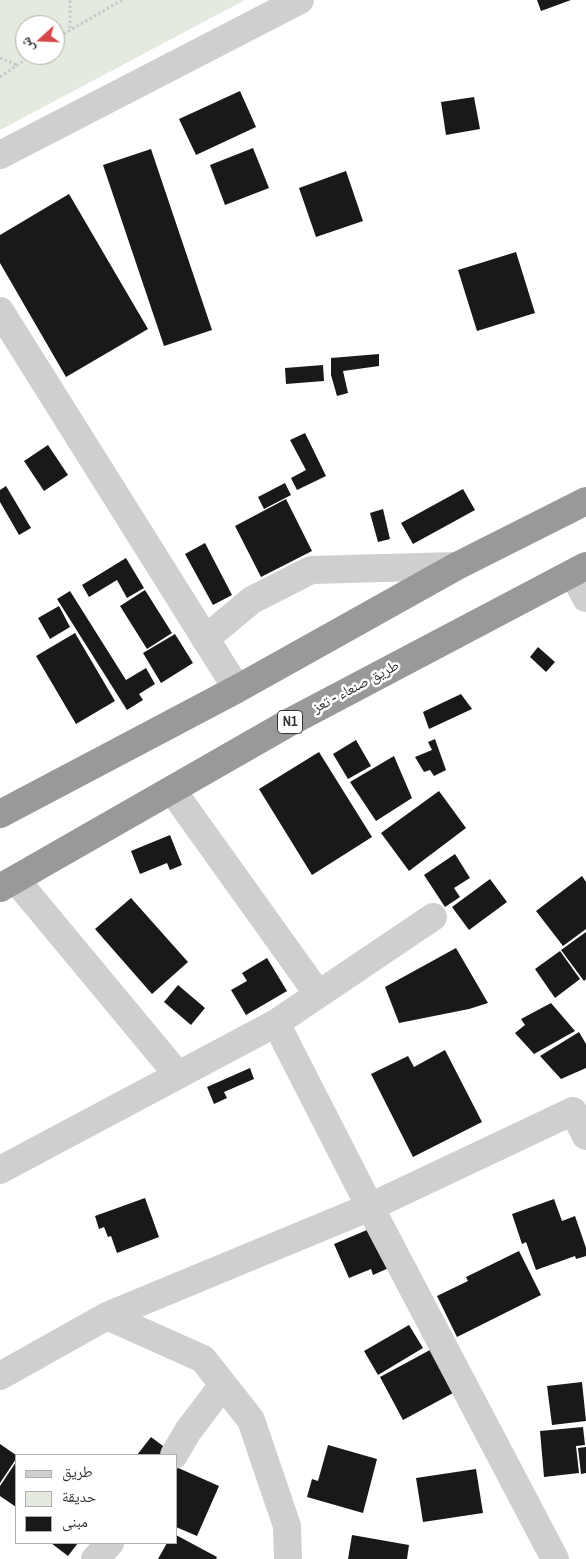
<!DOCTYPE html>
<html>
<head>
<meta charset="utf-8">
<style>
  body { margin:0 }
  #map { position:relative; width:586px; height:1559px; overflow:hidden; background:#fff; font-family:"Archivo Narrow","Noto Naskh Arabic",sans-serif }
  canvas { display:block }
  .legend { position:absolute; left:15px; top:1454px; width:162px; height:90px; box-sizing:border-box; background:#fff; border:1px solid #adadad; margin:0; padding:6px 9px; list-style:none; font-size:15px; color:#323232 }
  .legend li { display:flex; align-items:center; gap:10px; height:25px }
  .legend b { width:25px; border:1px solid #adadad }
  .north { position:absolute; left:15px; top:15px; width:50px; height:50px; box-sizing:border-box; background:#fff; border:1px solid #adadad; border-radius:50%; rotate:250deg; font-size:14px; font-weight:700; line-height:20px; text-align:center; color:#323232 }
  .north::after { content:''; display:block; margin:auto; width:18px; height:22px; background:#d64749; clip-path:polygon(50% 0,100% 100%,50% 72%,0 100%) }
</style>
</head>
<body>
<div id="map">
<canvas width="586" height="1559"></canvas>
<ul class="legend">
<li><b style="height:6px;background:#cfcfcf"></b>طريق</li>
<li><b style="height:14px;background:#e4eadf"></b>حديقة</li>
<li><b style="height:14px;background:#191919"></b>مبنى</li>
</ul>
<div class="north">ش</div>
</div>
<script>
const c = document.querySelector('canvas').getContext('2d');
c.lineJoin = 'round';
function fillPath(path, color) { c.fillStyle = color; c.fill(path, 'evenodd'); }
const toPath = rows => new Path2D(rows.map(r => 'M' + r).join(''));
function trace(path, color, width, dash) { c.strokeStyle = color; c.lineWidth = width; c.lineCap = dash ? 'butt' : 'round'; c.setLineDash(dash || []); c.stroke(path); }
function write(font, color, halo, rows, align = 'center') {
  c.font = font + ' "Archivo Narrow","Noto Naskh Arabic",sans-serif'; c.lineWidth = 5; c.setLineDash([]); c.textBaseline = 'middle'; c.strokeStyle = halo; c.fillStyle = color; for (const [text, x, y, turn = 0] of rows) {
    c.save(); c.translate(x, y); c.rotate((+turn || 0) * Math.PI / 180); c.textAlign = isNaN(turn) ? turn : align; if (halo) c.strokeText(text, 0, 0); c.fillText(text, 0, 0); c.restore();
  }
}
const green = toPath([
  [0,0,245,0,0,130],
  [25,25,55,25,55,55,25,55]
]);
const building = toPath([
  [537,0,571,0,541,11],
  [240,91,256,127,196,155,179,119],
  [474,97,480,129,446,135,441,102],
  [253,148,269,188,225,205,210,165],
  [151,149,212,330,164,346,103,165],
  [346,171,363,221,316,237,299,188],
  [69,194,148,329,66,377,0,263,0,235],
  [516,252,535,313,477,331,458,270],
  [379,354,379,366,343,371,348,393,337,396,331,375,331,358],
  [323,365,324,381,286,384,285,368],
  [305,433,326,476,297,490,291,478,306,470,290,440],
  [48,445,68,475,44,491,24,461],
  [285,483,291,495,264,509,258,497],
  [6,486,31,528,19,535,0,502,0,490],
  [463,489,475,510,413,544,401,523],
  [286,499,312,551,261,577,235,526],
  [383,509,390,539,378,542,370,513],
  [205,543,232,595,213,605,185,554],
  [126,558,144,588,127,598,117,580,89,597,82,585],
  [145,590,172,633,147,649,120,606],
  [70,591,126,680,146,668,155,684,139,694,143,700,127,710,57,599],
  [59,606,70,627,50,639,38,618],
  [75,633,115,701,76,724,36,656],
  [175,634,193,663,161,683,143,653],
  [538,647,555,662,546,672,530,657],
  [461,694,472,709,429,729,423,712],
  [435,739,446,770,434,776,430,770,424,772,415,757,432,750,428,742],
  [356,740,371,766,348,779,333,754],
  [319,752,372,837,312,875,259,789],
  [394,756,412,798,376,821,350,782],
  [439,791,466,828,409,871,381,833],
  [170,835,182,865,170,870,167,863,140,874,131,851],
  [455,854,470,878,454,888,460,897,445,907,424,875],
  [582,876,586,882,586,929,563,946,536,911],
  [490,879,507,902,469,930,452,907],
  [131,898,188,962,152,994,95,929],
  [586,932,586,979,584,981,561,950],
  [456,948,488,1003,469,1009,399,1023,385,987],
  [560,951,580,979,555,998,535,969],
  [267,958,287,991,246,1015,231,990,247,981,242,973],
  [178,985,205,1008,191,1025,164,1002],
  [551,1003,575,1031,534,1054,515,1033,525,1025,521,1019],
  [579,1032,586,1044,586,1068,561,1079,540,1056],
  [445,1050,482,1122,413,1157,371,1074,408,1056,414,1067],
  [250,1068,254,1079,224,1092,227,1098,214,1104,207,1087],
  [145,1198,159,1237,117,1253,111,1236,108,1237,104,1227,99,1229,95,1216],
  [554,1199,562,1221,575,1216,586,1248,586,1256,576,1259,575,1256,536,1270,526,1242,522,1244,512,1214],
  [374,1227,391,1267,373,1275,371,1269,349,1278,334,1244],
  [519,1251,541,1295,457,1337,437,1296,468,1281,466,1277],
  [409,1325,423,1348,378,1375,364,1351],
  [430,1350,453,1393,403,1420,380,1377],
  [582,1382,586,1421,552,1425,547,1386],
  [583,1427,585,1445,576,1446,579,1473,544,1477,540,1431],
  [151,1437,171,1452,168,1455,137,1455],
  [0,1444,16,1455,16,1459,0,1483],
  [328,1445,377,1459,363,1513,307,1497,312,1479,318,1481],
  [586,1447,586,1473,581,1474,578,1448],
  [16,1462,16,1507,0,1496,0,1486],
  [176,1467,219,1486,197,1536,176,1527],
  [476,1469,483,1513,423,1522,416,1478],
  [176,1535,217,1557,216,1559,158,1559,167,1543,176,1543],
  [352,1535,409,1545,407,1559,348,1559],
  [51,1543,78,1543,68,1556]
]);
const path = toPath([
  [70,28,70,0],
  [55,39,122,0],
  [0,58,17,65],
  [0,77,32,55]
]);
const minor = toPath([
  [0,155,300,0],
  [0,311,237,689],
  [573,573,586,598],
  [205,639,252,600,311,570,457,566],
  [172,790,318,994],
  [16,880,178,1075],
  [0,1170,276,1023,433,917],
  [107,1316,203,1359,251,1420,287,1526,288,1559],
  [0,1376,107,1316,370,1207,276,1023],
  [174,1455,188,1431,223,1385],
  [95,1559,110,1543],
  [555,1559,370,1207,573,1111,586,1136]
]);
const highway = toPath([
  [0,814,237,689,457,566,586,501],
  [0,888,290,722,586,566]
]);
const shields = [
  [290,722,25]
];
const shieldNames = [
  ["N1",290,722]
];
const streetNames = [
  ["طريق صنعاء - تعز",356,687,-28]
];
fillPath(green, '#e4eadf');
fillPath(building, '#191919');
trace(path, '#c9c9c9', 3, [2.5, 2.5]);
trace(minor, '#cfcfcf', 28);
trace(highway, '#999', 28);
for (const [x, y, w] of shields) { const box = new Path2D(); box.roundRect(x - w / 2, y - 11.5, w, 23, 4); c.fillStyle = '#fff'; c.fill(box); trace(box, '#323232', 1); }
write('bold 14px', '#323232', null, shieldNames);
write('15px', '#323232', '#fff', streetNames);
</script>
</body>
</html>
